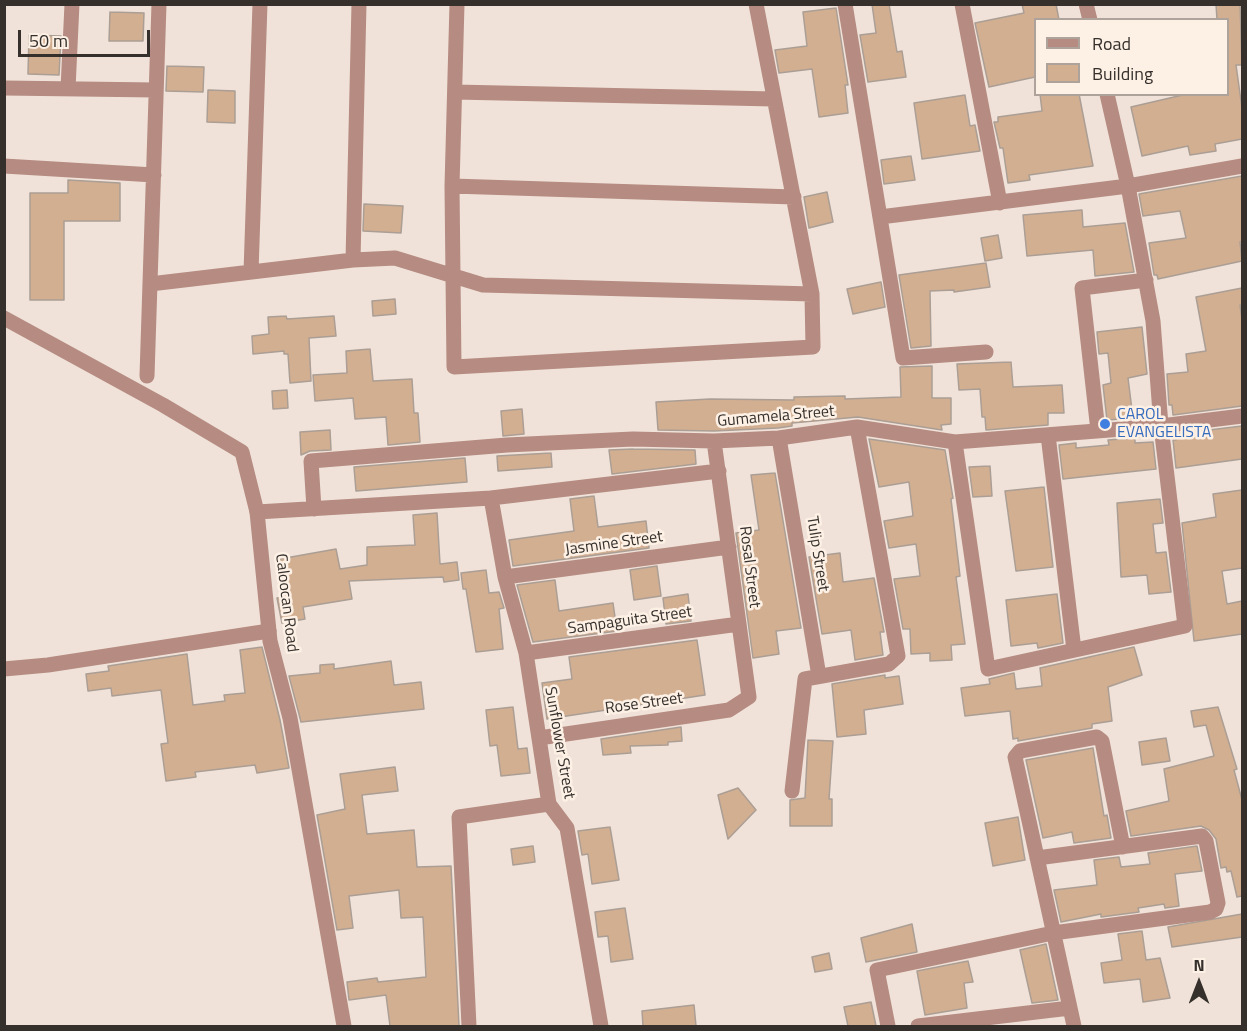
<!DOCTYPE html>
<html>
<head>
<meta charset="utf-8">
<style>
  body { margin:0 }
  #map { position:relative; width:1247px; height:1031px; overflow:hidden; background:#f0e2d8; font-family:"Titillium Web",sans-serif }
  canvas { display:block }
  .frame { position:absolute; inset:0; border:6px solid #35302c; pointer-events:none }
  .legend { position:absolute; left:1034px; top:18px; width:195px; height:78px; box-sizing:border-box; background:#fdf0e5; border:2px solid #ada39b; margin:0; padding:8px 10px; list-style:none; font-size:18px; color:#35302c }
  .legend li { display:flex; align-items:center; gap:12px; height:30px }
  .legend b { width:30px; border:2px solid #ada39b }
  .north { position:absolute; left:1169px; top:953px; width:60px; height:60px; -webkit-text-stroke:4px #fdf0e5; paint-order:stroke; rotate:0deg; font-size:16px; font-weight:700; line-height:24px; text-align:center; color:#35302c }
  .north::after { content:''; display:block; margin:auto; width:21px; height:27px; background:#35302c; clip-path:polygon(50% 0,100% 100%,50% 72%,0 100%) }
  .scale { position:absolute; left:18px; top:30px; width:132px; height:27px; box-sizing:border-box; border:3px solid #35302c; border-top:0; padding-left:8px; font-size:18px; line-height:21px; white-space:nowrap; color:#35302c; -webkit-text-stroke:4px #fdf0e5; paint-order:stroke }
</style>
</head>
<body>
<div id="map">
<canvas width="1247" height="1031"></canvas>
<div class="frame"></div>
<ul class="legend">
<li><b style="height:8px;background:#b58b82"></b>Road</li>
<li><b style="height:16px;background:#d3af92"></b>Building</li>
</ul>
<div class="north">N</div>
<div class="scale">50 m</div>
</div>
<script>
const c = document.querySelector('canvas').getContext('2d');
c.lineJoin = 'round';
function fillPath(path, color) { c.fillStyle = color; c.fill(path, 'evenodd'); }
const toPath = rows => new Path2D(rows.map(r => 'M' + r).join(''));
function trace(path, color, width, dash) { c.strokeStyle = color; c.lineWidth = width; c.lineCap = dash ? 'butt' : 'round'; c.setLineDash(dash || []); c.stroke(path); }
function write(font, color, halo, rows, align = 'center') {
  c.font = font + ' "Titillium Web",sans-serif'; c.lineWidth = 5; c.setLineDash([]); c.textBaseline = 'middle'; c.strokeStyle = halo; c.fillStyle = color; for (const [text, x, y, turn = 0] of rows) {
    c.save(); c.translate(x, y); c.rotate((+turn || 0) * Math.PI / 180); c.textAlign = isNaN(turn) ? turn : align; if (halo) c.strokeText(text, 0, 0); c.fillText(text, 0, 0); c.restore();
  }
}
const building = toPath([
  [872,4,889,4,897,52,902,51,906,77,868,82,860,35,876,33,872,4],
  [1022,4,1056,4,1059,20,1035,20,1035,77,989,87,975,23,1024,13,1022,4],
  [1216,4,1240,4,1242,65,1236,65,1242,108,1242,139,1215,144,1216,151,1190,155,1188,146,1142,156,1131,107,1187,94,1227,94,1227,20,1217,20,1216,4],
  [836,8,848,85,845,85,848,113,819,117,812,69,779,73,775,50,807,46,803,12,836,8],
  [110,12,144,13,143,41,109,41,110,12],
  [29,35,61,36,59,75,28,74,29,35],
  [167,66,204,67,203,92,166,91,167,66],
  [208,90,235,91,235,123,207,122,208,90],
  [1040,94,1079,94,1093,166,1029,175,1030,180,1008,183,1003,148,1000,148,994,122,998,122,998,117,1042,111,1040,94],
  [965,95,970,126,975,125,980,151,922,159,914,103,965,95],
  [911,156,915,180,884,184,881,160,911,156],
  [1242,176,1242,241,1240,242,1242,261,1158,279,1157,275,1154,275,1149,243,1186,238,1180,211,1143,216,1139,194,1242,176],
  [68,180,120,183,120,221,64,221,64,300,30,300,30,193,68,193,68,180],
  [827,192,833,222,809,228,804,197,827,192],
  [364,204,403,206,401,233,363,231,364,204],
  [1082,210,1083,227,1125,223,1134,272,1095,276,1093,250,1027,256,1023,215,1082,210],
  [998,235,1002,258,985,261,981,238,998,235],
  [986,263,990,287,954,292,954,290,930,291,931,346,911,348,899,275,986,263],
  [881,282,885,307,853,314,847,289,881,282],
  [1242,288,1242,305,1240,305,1242,320,1242,406,1173,415,1172,405,1169,405,1167,374,1188,372,1186,354,1206,351,1196,297,1242,288],
  [395,299,396,314,373,316,372,301,395,299],
  [286,316,287,319,334,316,336,336,309,338,311,381,290,383,288,354,284,354,284,351,253,354,252,336,269,334,268,317,286,316],
  [1142,327,1147,374,1128,378,1133,418,1107,420,1103,385,1111,383,1108,353,1099,354,1097,332,1142,327],
  [370,349,373,381,412,379,414,413,418,413,420,442,388,445,386,417,355,419,353,398,315,401,313,375,347,373,346,351,370,349],
  [1011,362,1013,387,1062,385,1064,413,1048,413,1048,425,986,430,985,417,982,417,980,389,959,390,957,364,1011,362],
  [932,366,932,398,951,398,951,424,941,425,942,430,858,417,792,423,792,426,778,428,714,431,658,430,656,402,710,399,794,400,794,397,845,396,845,399,901,397,900,367,932,366],
  [287,390,288,408,273,409,272,391,287,390],
  [522,409,524,434,503,436,501,411,522,409],
  [1242,426,1242,459,1176,468,1173,440,1176,440,1176,434,1242,426],
  [330,430,331,450,310,451,301,455,300,432,330,430],
  [1135,438,1135,443,1153,442,1156,469,1063,479,1059,445,1076,443,1076,448,1109,445,1108,440,1135,438],
  [869,439,945,450,953,498,951,499,960,576,956,577,965,644,951,645,952,660,930,661,930,653,911,654,910,629,903,629,894,579,920,576,916,544,889,548,884,521,913,516,909,482,879,487,869,439],
  [633,449,695,450,696,464,612,474,609,450,633,449],
  [551,453,552,467,498,471,497,456,551,453],
  [465,458,467,482,356,491,354,467,465,458],
  [990,466,992,496,973,497,969,467,990,466],
  [775,473,801,628,776,631,779,654,753,658,736,533,759,530,751,475,775,473],
  [1044,487,1053,567,1016,571,1005,491,1044,487],
  [1242,490,1242,568,1222,571,1227,604,1242,601,1242,634,1194,641,1182,523,1216,517,1213,494,1242,490],
  [594,496,598,527,646,521,649,548,513,566,509,540,574,531,570,499,594,496],
  [1160,499,1163,523,1153,524,1156,553,1166,552,1171,592,1149,594,1147,575,1121,577,1117,503,1160,499],
  [437,513,440,564,457,562,459,580,444,582,443,577,349,581,352,599,303,607,305,619,282,623,277,598,287,596,280,559,336,549,340,569,367,565,367,547,415,545,413,515,437,513],
  [840,553,843,582,874,578,884,632,880,632,883,655,855,660,851,630,822,634,809,557,840,553],
  [657,566,661,596,634,600,630,570,657,566],
  [486,570,489,593,499,592,504,608,499,609,503,649,476,652,466,589,463,589,461,573,486,570],
  [555,580,559,611,613,603,617,631,533,642,517,585,555,580],
  [688,594,691,621,666,624,663,598,688,594],
  [1057,594,1063,643,1038,648,1037,643,1011,646,1006,600,1057,594],
  [697,640,705,695,547,719,542,683,572,679,569,657,697,640],
  [262,647,280,720,289,768,257,773,255,765,195,772,196,777,166,781,161,744,168,743,161,690,112,696,111,688,88,691,86,674,109,671,108,666,187,654,193,705,225,701,224,695,245,693,240,650,262,647],
  [1134,647,1142,675,1108,687,1112,721,1092,724,1092,728,1018,741,1018,738,1013,739,1010,711,965,716,961,688,990,684,989,679,1014,673,1016,689,1042,686,1040,668,1134,647],
  [391,661,394,685,421,682,424,709,301,722,289,676,320,673,320,665,334,664,334,669,391,661],
  [885,675,885,678,899,676,903,704,864,710,866,734,837,737,832,684,885,675],
  [513,707,518,749,527,748,530,773,501,776,497,745,490,746,486,710,513,707],
  [1218,707,1237,769,1234,770,1242,800,1242,896,1237,897,1231,871,1227,872,1226,867,1221,868,1216,839,1209,830,1201,826,1131,836,1126,811,1169,801,1164,769,1214,756,1206,725,1194,727,1191,711,1218,707],
  [681,727,682,741,668,742,668,745,630,746,631,753,603,755,601,739,681,727],
  [1166,738,1170,761,1142,765,1139,742,1166,738],
  [808,740,833,741,829,799,832,799,832,826,790,826,790,800,805,798,808,740],
  [1093,748,1104,816,1107,815,1111,838,1074,843,1072,832,1043,838,1026,760,1093,748],
  [395,767,398,791,362,795,367,834,414,830,417,867,451,866,459,1026,390,1026,386,995,349,1000,347,982,377,978,378,982,426,977,423,917,401,918,399,890,349,896,353,928,337,930,317,815,345,809,340,774,395,767],
  [738,788,756,810,728,839,718,795,738,788],
  [1018,817,1025,860,993,866,985,823,1018,817],
  [610,827,619,880,592,884,588,854,582,855,578,831,610,827],
  [533,846,535,862,513,865,511,849,533,846],
  [1197,846,1202,871,1175,874,1179,906,1165,908,1164,904,1138,908,1139,912,1101,917,1101,914,1061,922,1054,890,1097,885,1094,860,1119,857,1121,867,1150,864,1148,853,1197,846],
  [625,908,633,959,611,962,608,936,598,937,595,912,625,908],
  [1242,914,1242,937,1172,947,1168,927,1242,914],
  [912,924,917,952,866,962,861,938,912,924],
  [1142,931,1146,960,1160,958,1170,998,1143,1002,1140,979,1104,983,1101,963,1122,960,1118,934,1142,931],
  [1046,944,1058,1000,1032,1003,1020,950,1046,944],
  [829,953,832,969,815,972,812,957,829,953],
  [968,961,973,982,964,983,967,1008,925,1015,917,971,968,961],
  [871,1002,876,1026,848,1026,844,1007,871,1002],
  [694,1005,696,1026,643,1026,642,1011,694,1005]
]);
const minor = toPath([
  [457,4,452,186,454,367,813,347,812,294,756,4],
  [845,4,903,358,986,352],
  [962,4,1000,203],
  [1086,4,1090,20],
  [4,88,156,90],
  [68,89,72,4],
  [455,92,774,99],
  [4,166,154,175],
  [452,186,794,197],
  [880,217,1128,186,1242,166],
  [353,260,359,4],
  [251,272,260,4],
  [150,284,353,260,395,258,483,285,812,294],
  [147,376,159,4],
  [1098,431,1082,288,1146,280],
  [1048,435,1074,650],
  [779,438,819,676],
  [955,442,988,669,1185,626,1161,426,1153,321,1128,186,1107,94],
  [491,498,505,577,526,653,549,804,567,828,601,1026],
  [314,509,311,461,507,445,633,439,714,441,779,438,857,427,955,442,1161,426,1242,416],
  [257,512,491,498,719,471],
  [505,577,729,547],
  [526,653,739,624],
  [4,669,48,665,269,631],
  [539,738,729,710,749,697,714,441],
  [792,791,805,679,889,664,898,656,857,427],
  [469,1026,459,817,549,804],
  [888,1026,877,970,1053,933,1210,912,1216,909,1218,903,1206,841,1202,836,1037,858],
  [918,1026,1070,1008],
  [1074,1026,1015,757,1020,751,1097,737,1102,741,1123,847]
]);
const tertiary = toPath([
  [4,318,163,405,242,452,257,512,270,641,290,718,344,1026]
]);
const markers = [
  [1105,424,6,"#3f7fe0"]
];
const shopNames = [
  ["CAROL",1117,415],
  ["EVANGELISTA",1117,433]
];
const streetNames = [
  ["Gumamela Street",776,417,-5],
  ["Jasmine Street",614,544,-8],
  ["Tulip Street",817,554,81],
  ["Rosal Street",749,567,83],
  ["Caloocan Road",286,603,83],
  ["Sampaguita Street",630,621,-8],
  ["Rose Street",644,704,-8],
  ["Sunflower Street",559,743,80]
];
fillPath(building, '#d3af92');
trace(building, '#ab9e94', 1.5);
trace(minor, '#b58b82', 15);
trace(tertiary, '#b58b82', 15);
for (const [x, y, r, color] of markers) { const dot = new Path2D(); dot.arc(x, y, r, 0, 2 * Math.PI); c.fillStyle = color; c.fill(dot); trace(dot, '#fdf0e5', 2); }
write('16px', '#366cbe', '#fdf0e5', shopNames, 'left');
write('16px', '#35302c', '#fdf0e5', streetNames);
</script>
</body>
</html>
